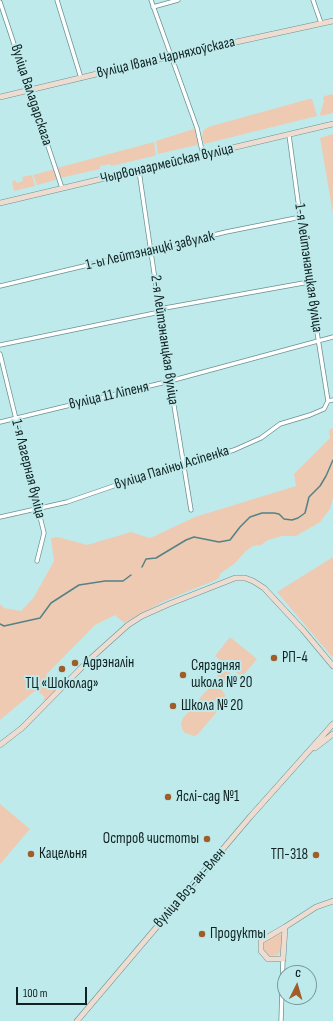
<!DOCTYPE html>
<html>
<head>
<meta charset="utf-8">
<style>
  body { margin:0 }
  #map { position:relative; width:333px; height:1021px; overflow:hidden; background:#bfeaeb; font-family:"Sofia Sans Condensed",sans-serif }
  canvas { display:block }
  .north { position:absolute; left:277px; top:965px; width:40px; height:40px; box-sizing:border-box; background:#bfeaeb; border:1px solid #799a9b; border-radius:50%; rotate:5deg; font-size:11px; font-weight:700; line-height:16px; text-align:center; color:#122 }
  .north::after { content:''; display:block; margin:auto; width:14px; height:18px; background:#9f5d29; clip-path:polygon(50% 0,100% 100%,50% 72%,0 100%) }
  .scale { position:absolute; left:16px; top:987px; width:71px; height:18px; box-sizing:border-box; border:2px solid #122; border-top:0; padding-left:5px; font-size:12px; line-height:14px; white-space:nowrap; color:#122; -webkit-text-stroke:3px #bfeaeb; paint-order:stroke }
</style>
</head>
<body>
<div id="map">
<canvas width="333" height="1021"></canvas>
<div class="north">С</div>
<div class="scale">100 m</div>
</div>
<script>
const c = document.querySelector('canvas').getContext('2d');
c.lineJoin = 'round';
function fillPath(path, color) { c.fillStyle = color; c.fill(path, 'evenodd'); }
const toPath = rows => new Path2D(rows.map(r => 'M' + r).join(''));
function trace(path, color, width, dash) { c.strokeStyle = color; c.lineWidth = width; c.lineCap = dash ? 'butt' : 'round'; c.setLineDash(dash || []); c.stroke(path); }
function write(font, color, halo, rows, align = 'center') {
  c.font = font + ' "Sofia Sans Condensed",sans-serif'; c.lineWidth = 4; c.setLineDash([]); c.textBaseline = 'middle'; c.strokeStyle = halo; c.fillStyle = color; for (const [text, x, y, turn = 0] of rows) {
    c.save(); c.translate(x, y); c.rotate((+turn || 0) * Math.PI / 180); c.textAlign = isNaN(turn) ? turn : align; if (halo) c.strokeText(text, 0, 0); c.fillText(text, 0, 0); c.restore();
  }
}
const green = toPath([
  [333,94,333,113,321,116,320,114,324,101,323,98,325,96],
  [309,99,312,99,317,116,204,144,202,138,203,131,208,127],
  [197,128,199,141,197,145,158,154,156,141],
  [333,134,333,214,320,138],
  [154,142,156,155,154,156,111,166,110,164,100,166,100,169,60,178,57,168],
  [55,169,59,179,37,185,33,175],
  [32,175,35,186,14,191,12,182,15,180,17,183,23,181,22,177],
  [333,428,333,499,330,509,320,522,296,536,282,536,268,540,261,545,253,546,246,551,234,564,221,573,218,579,162,602,124,623,115,615,95,625,46,675,59,687,46,700,43,700,45,697,36,690,0,720,0,604,4,608,21,611,34,597,54,561,51,538,58,537,87,545,131,532,150,538,195,517,296,486,294,474,330,438,329,430],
  [333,557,333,658,277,592],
  [230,637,257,659,242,677,215,656],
  [224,668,239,680,232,689,217,676],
  [216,687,222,690,225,695,225,701,222,706,198,734,194,736,185,733,182,729,181,724,183,718,206,691,210,688],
  [0,804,30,829,0,864],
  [278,934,280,934,282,936,282,950,277,955,270,956,264,951,264,942]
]);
const stream = toPath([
  [142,567,146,559,156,558,186,540,194,537,219,542,230,540,240,527,250,517,262,513,274,513,279,514,284,519,292,520,298,518,305,513,309,497,320,486,326,476,333,460],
  [0,624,4,626,40,618,51,603,79,585,105,581,123,581,131,575]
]);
const street = toPath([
  [57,0,81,78],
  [151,0,197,128,203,155],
  [313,0,321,23],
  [0,2,62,188],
  [153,7,178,0],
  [289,135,309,282,328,401],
  [139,171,170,381,191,510],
  [0,286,226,232,301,217],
  [0,345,160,312,165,308,309,282],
  [0,354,44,533,37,561],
  [0,422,170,381,333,337],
  [0,517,67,502,128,481,234,450,261,438,280,424,310,415,324,409,328,401,333,400],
  [281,1021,283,959]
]);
const secondary = toPath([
  [0,97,172,56,333,21],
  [0,203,333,124],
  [0,745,22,728,89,660,128,625,142,616,169,604,235,578,245,578,253,581,264,588,303,630,333,666],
  [315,748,333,734],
  [285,927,283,959,268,959,261,951,261,941,285,927,316,907,333,901],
  [77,1021,250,817,333,724]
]);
const markers = [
  [274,658,4,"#9f5d29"],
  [75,663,4,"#9f5d29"],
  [62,669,4,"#9f5d29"],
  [183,675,4,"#9f5d29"],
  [173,706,4,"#9f5d29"],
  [168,797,4,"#9f5d29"],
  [207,839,4,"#9f5d29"],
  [31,854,4,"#9f5d29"],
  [316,855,4,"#9f5d29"],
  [202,934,4,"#9f5d29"]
];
const streetNames = [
  ["вуліца Івана Чарняхоўскага",166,58,-13],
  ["вуліца Валадарскага",31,95,72],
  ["Чырвонаармейская вуліца",167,164,-13],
  ["1-ы Лейтэнанцкі завулак",150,251,-13],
  ["1-я Лейтэнанцкая вуліца",308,268,82],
  ["2-я Лейтэнанцкая вуліца",164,340,82],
  ["вуліца 11 Ліпеня",109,396,-13],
  ["вуліца Паліны Асіпенка",172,468,-17],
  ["1-я Лагерная вуліца",28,469,76],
  ["вуліца Воз-ан-Влен",190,888,-49]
];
const poiNames = [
  ["РП-4",282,658],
  ["Адрэналін",83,663],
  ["Сярэдняя",191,666],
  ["школа № 20",191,683],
  ["ТЦ «Шоколад»",62,684,"center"],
  ["Школа № 20",181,706],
  ["Яслі-сад №1",176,797],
  ["Остров чистоты",199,839,"right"],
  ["Кацельня",39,854],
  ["ТП-318",308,855,"right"],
  ["Продукты",210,934]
];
fillPath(green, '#eecab2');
trace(stream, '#538385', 1.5);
trace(street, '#699193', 5);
trace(secondary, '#699193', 6);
trace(street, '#fff', 3.5);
trace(secondary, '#eedcd0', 5);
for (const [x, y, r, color] of markers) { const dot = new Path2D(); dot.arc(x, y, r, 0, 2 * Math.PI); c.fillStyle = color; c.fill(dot); trace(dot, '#bfeaeb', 1.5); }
write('15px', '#122', '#bfeaeb', streetNames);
write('15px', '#122', '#bfeaeb', poiNames, 'left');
</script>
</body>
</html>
